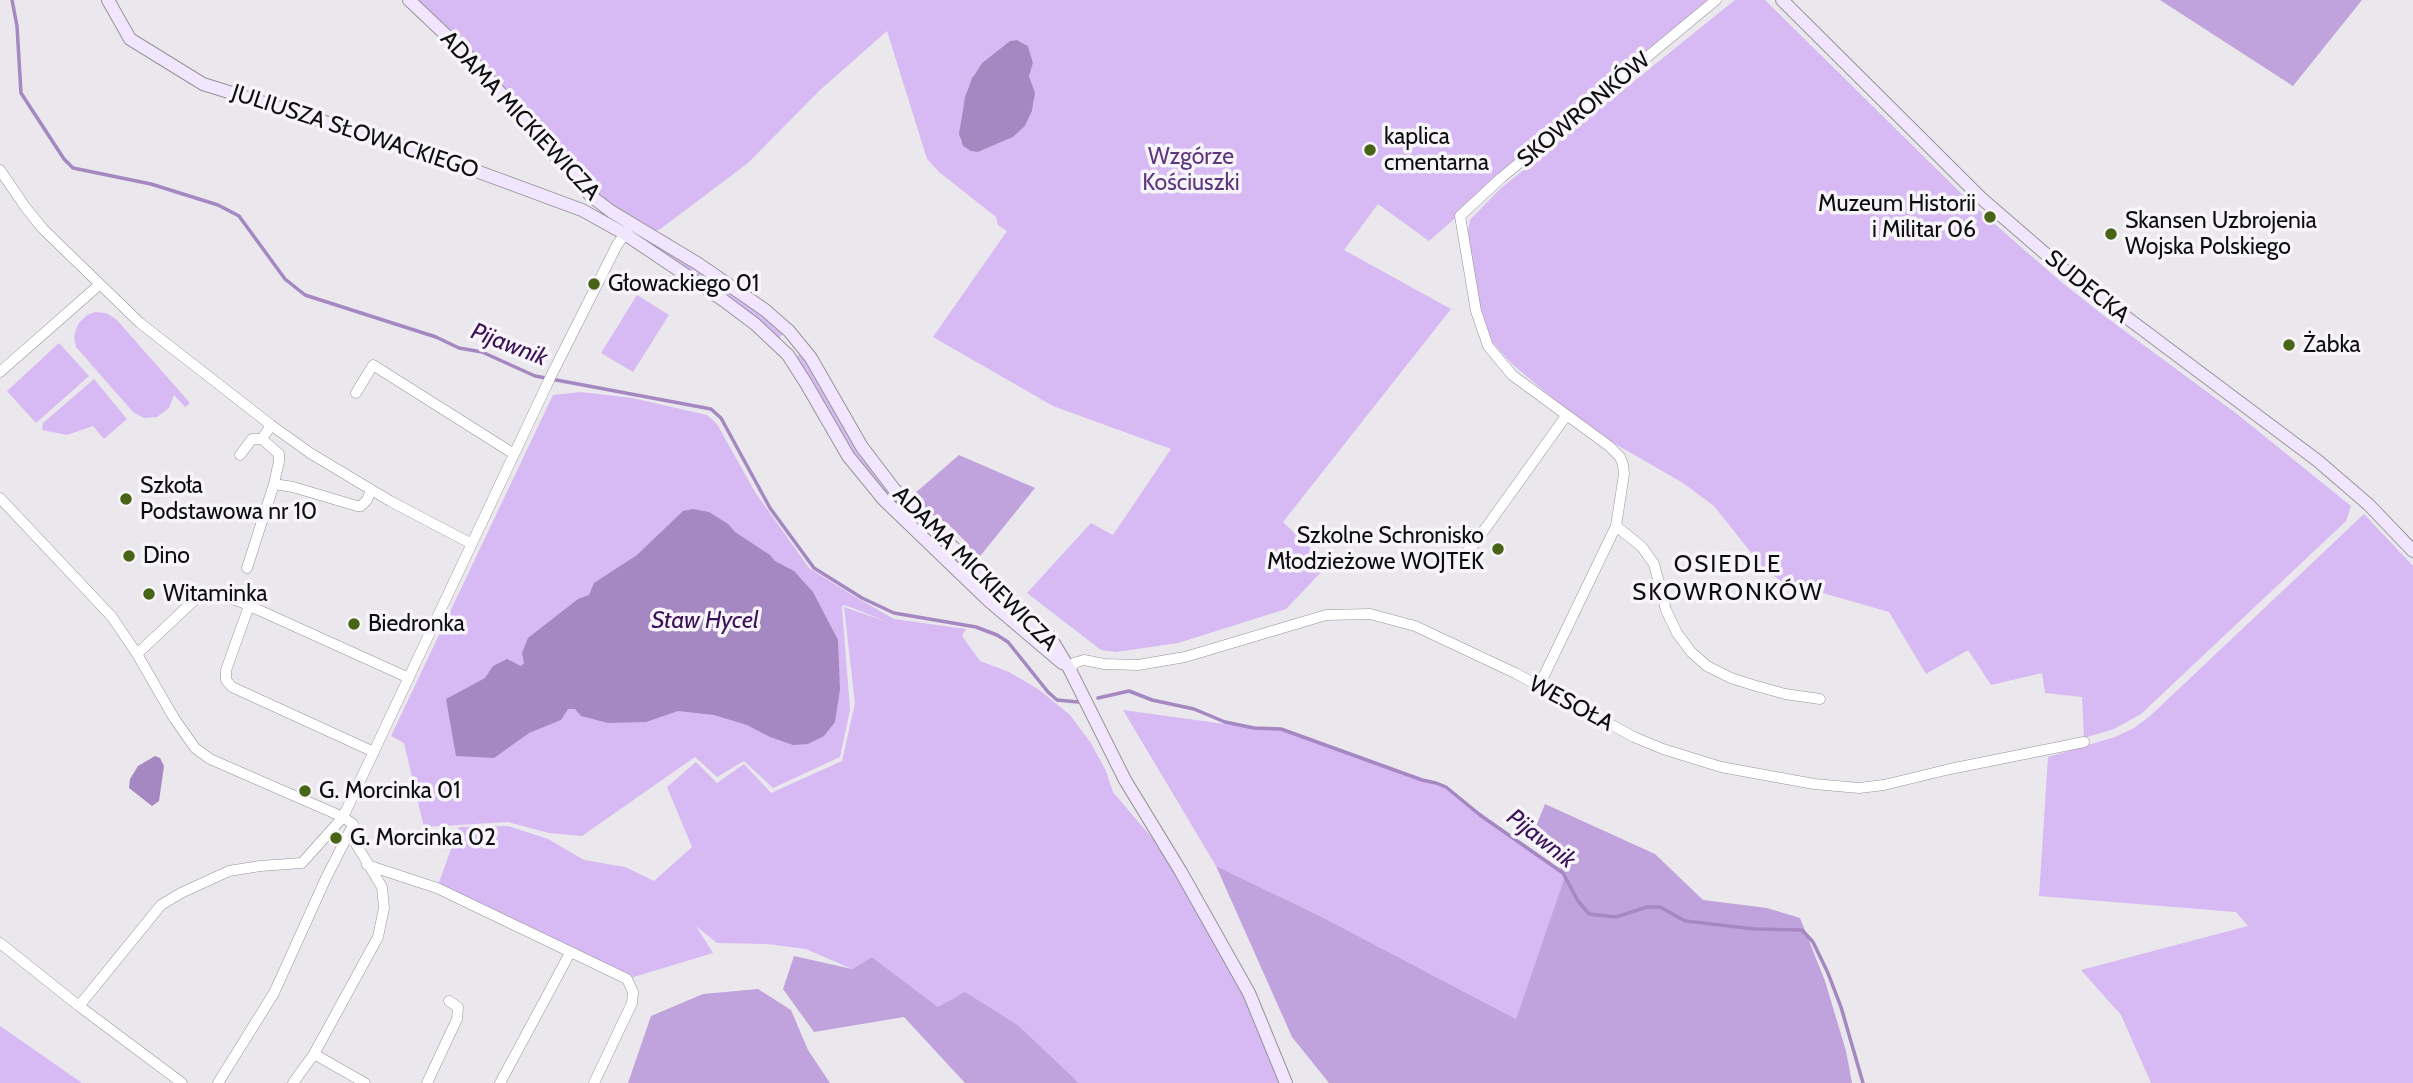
<!DOCTYPE html>
<html>
<head>
<meta charset="utf-8">
<style>
  body { margin:0 }
  canvas { display:block; background:#eae7ed }
</style>
</head>
<body>
<canvas width="2413" height="1083"></canvas>
<script>
const c = document.querySelector('canvas').getContext('2d');
c.lineJoin = 'round';
function fillPath(path, color) { c.fillStyle = color; c.fill(path, 'evenodd'); }
const toPath = rows => new Path2D(rows.map(r => 'M' + r).join(''));
function trace(path, color, width, dash) { c.strokeStyle = color; c.lineWidth = width; c.lineCap = dash ? 'butt' : 'round'; c.setLineDash(dash || []); c.stroke(path); }
function write(font, color, halo, rows, align = 'center') {
  c.font = font + ' Cabin,sans-serif'; c.lineWidth = 7; c.setLineDash([]); c.textBaseline = 'middle'; c.strokeStyle = halo; c.fillStyle = color; for (const [text, x, y, turn = 0] of rows) {
    c.save(); c.translate(x, y); c.rotate((+turn || 0) * Math.PI / 180); c.textAlign = isNaN(turn) ? turn : align; if (halo) c.strokeText(text, 0, 0); c.fillText(text, 0, 0); c.restore();
  }
}
const green = toPath([
  [409,0,1716,0,1501,178,1429,241,1378,204,1344,250,1451,309,1283,522,1328,565,1286,609,1178,643,1116,652,1101,650,1027,593,1091,523,1113,535,1171,449,1053,406,933,337,1007,231,998,225,996,217,939,172,927,159,887,31,819,91,748,163,659,230,645,231,600,196,532,123],
  [1017,40,1028,46,1033,63,1029,76,1034,101,1032,111,1025,126,1013,137,978,152,961,142,960,139,962,113,968,88,974,74,982,63,1010,41],
  [1735,0,1765,0,1973,205,2060,281,2103,315,2237,414,2351,506,2346,521,2141,714,2114,729,2084,738,2082,697,2045,693,2042,673,1991,685,1968,650,1926,674,1889,612,1781,581,1764,569,1714,506,1683,483,1612,442,1568,411,1512,364,1491,341,1481,309,1467,237,1470,220,1500,189],
  [645,236,672,251,760,312,784,333,778,339,642,240],
  [637,295,669,315,633,372,601,353],
  [95,312,106,313,116,319,190,403,185,407,174,395,169,408,157,417,144,418,133,412,76,347,74,336,78,324,87,315],
  [59,343,89,376,36,423,7,391],
  [801,353,911,514,908,517,874,480,853,453,797,360,797,356],
  [94,379,127,419,104,439,93,426,67,435,42,430,43,423],
  [581,392,632,398,707,415,717,424,755,492,809,568,852,595,894,619,966,629,962,636,980,661,1009,672,1038,689,1070,715,1091,743,1106,771,1113,792,1181,872,1223,945,1286,1083,1079,1083,1019,1026,938,1007,872,957,852,969,806,949,767,944,717,943,696,926,713,953,627,979,437,888,459,827,508,826,548,839,584,860,625,867,654,881,692,847,667,787,696,762,717,783,744,764,771,793,842,761,855,703,844,607,890,623,850,607,843,605,842,607,850,710,840,757,773,788,744,761,717,777,695,757,582,836,549,833,508,822,424,827,404,743,391,736,553,395],
  [2364,514,2413,566,2413,1083,2151,1083,2121,1015,2081,970,2248,926,2236,912,2039,896,2048,757,2115,737,2134,728,2150,716],
  [1123,710,1254,728,1281,729,1422,780,1436,783,1446,787,1565,876,1516,1019,1320,916,1216,866],
  [0,1026,82,1083,0,1083]
]);
const forest = toPath([
  [2160,0,2362,0,2293,86],
  [959,455,1035,488,977,560,967,543,948,524,931,514,913,495],
  [1545,804,1655,854,1703,900,1767,908,1800,918,1825,981,1846,1051,1852,1083,1329,1083,1292,1037,1216,866,1320,916,1516,1019,1565,876,1535,829],
  [794,956,852,969,872,957,938,1007,965,992,1019,1026,1079,1083,965,1083,904,1017,814,1032,783,989],
  [758,989,791,1010,808,1050,830,1083,628,1083,651,1016,703,994]
]);
const water = toPath([
  [1017,40,1028,46,1033,63,1029,76,1035,93,1032,111,1025,126,1013,137,978,152,971,151,963,146,959,134,965,97,972,78,982,63,1010,41],
  [693,509,709,512,728,524,735,532,770,555,775,561,794,571,813,592,838,640,840,689,835,722,824,736,808,744,793,745,770,737,747,725,714,715,678,711,646,722,608,723,581,716,575,709,568,709,561,720,529,733,494,758,456,756,446,699,485,678,493,666,507,659,521,666,524,663,522,653,528,638,578,599,589,595,594,583,637,555,683,511],
  [155,756,160,758,164,766,159,801,152,806,129,788,130,779,138,766]
]);
const stream = toPath([
  [12,0,17,26,21,93,64,159,73,168,151,184,218,205,239,216,285,279,305,295,436,337,459,348,482,352,535,376,711,409,721,418,770,508,814,568,862,598,894,613,976,627,997,635,1008,642,1048,692,1057,700,1078,702],
  [1098,698,1129,691,1152,700,1194,709,1225,722,1254,728,1281,729,1422,780,1436,783,1446,787,1480,815,1563,873,1578,901,1589,914,1616,917,1647,907,1660,907,1685,921,1755,929,1802,930,1813,942,1828,973,1841,1007,1863,1083]
]);
const street = toPath([
  [0,170,26,208,43,229,140,323,271,425,310,453,390,501,472,544],
  [0,372,99,285],
  [356,393,373,365,514,454],
  [240,455,252,439,262,439],
  [274,484,293,487,357,506,361,506,367,500,371,490],
  [0,498,112,617,137,654,174,718,195,748,210,759,343,817,353,824,356,844,382,887,384,908,378,937,314,1054,293,1083],
  [1616,526,1642,547,1654,564,1666,610,1677,633,1691,652,1707,666,1731,678,1753,685,1785,694,1820,699],
  [1462,557,1475,543,1566,416],
  [247,568,274,484,279,461,279,454,262,439,271,425],
  [210,592,241,602,409,678],
  [249,606,226,670,226,680,232,687,374,752],
  [137,654,203,592],
  [1070,670,1074,663,1084,660,1104,664,1138,665,1185,657,1326,615,1370,614,1415,626,1515,673,1634,737,1663,749,1721,767,1814,784,1859,788,1884,785,1950,769,2084,742],
  [1539,686,1616,526,1624,474,1623,465,1620,457,1609,446,1512,375,1488,346,1476,311,1460,216,1501,178,1716,0],
  [367,865,437,888,627,979,633,992,632,1003,594,1083],
  [0,943,79,1006,182,1083],
  [79,1006,161,905,181,893,229,871,260,866,302,863,343,817,550,378,617,245,627,231],
  [314,1054,365,1083],
  [218,1083,274,993,326,878,353,825],
  [427,1083,457,1019,458,1007,449,1001],
  [500,1083,570,953]
]);
const secondary = toPath([
  [108,0,130,39,203,84,441,158,582,210,625,234,723,300,755,324,788,355,807,385,848,456,884,500,989,601,1062,663],
  [409,0,467,55,592,197,612,212,697,263,765,310,789,331,811,358,862,447,894,489,917,514,1050,637,1070,670,1125,780,1181,872,1249,993,1286,1083],
  [1782,0,1981,198,2070,275,2318,461,2369,505,2413,551]
]);
const markers = [
  [1370,150,7,"#486416"],
  [1990,217,7,"#486416"],
  [2111,234,7,"#486416"],
  [594,284,7,"#486416"],
  [2289,345,7,"#486416"],
  [126,499,7,"#486416"],
  [1498,549,7,"#486416"],
  [129,556,7,"#486416"],
  [149,594,7,"#486416"],
  [354,624,7,"#486416"],
  [305,791,7,"#486416"],
  [336,838,7,"#486416"]
];
const streetNames = [
  ["SKOWRONKÓW",1584,110,-40],
  ["ADAMA MICKIEWICZA",520,116,47],
  ["JULIUSZA SŁOWACKIEGO",355,132,18],
  ["SUDECKA",2087,287,39],
  ["ADAMA MICKIEWICZA",975,569,45],
  ["WESOŁA",1571,704,28]
];
const poiNames = [
  ["kaplica",1384,137],
  ["cmentarna",1384,163],
  ["Muzeum Historii",1976,204,"right"],
  ["i Militar 06",1976,230,"right"],
  ["Skansen Uzbrojenia",2125,221],
  ["Wojska Polskiego",2125,247],
  ["Głowackiego 01",608,284],
  ["Żabka",2303,345],
  ["Szkoła",140,486],
  ["Podstawowa nr 10",140,512],
  ["Szkolne Schronisko",1484,536,"right"],
  ["Młodzieżowe WOJTEK",1484,562,"right"],
  ["Dino",143,556],
  ["Witaminka",163,594],
  ["Biedronka",368,624],
  ["G. Morcinka 01",319,791],
  ["G. Morcinka 02",350,838]
];
const parkNames = [
  ["Wzgórze",1191,157],
  ["Kościuszki",1191,183]
];
const waterNames = [
  ["Pijawnik",509,345,21],
  ["Staw Hycel",705,621],
  ["Pijawnik",1541,839,38]
];
const neighbourhoodNames = [
  ["OSIEDLE",1728,565],
  ["SKOWRONKÓW",1728,593]
];
fillPath(green, '#d7baf3');
fillPath(forest, '#c0a2dd');
fillPath(water, '#a588c1');
trace(stream, '#a588c1', 3.5);
trace(street, '#969499', 11);
trace(secondary, '#969499', 14);
trace(street, '#fff', 10);
trace(secondary, '#f2e6fe', 12);
for (const [x, y, r, color] of markers) { const dot = new Path2D(); dot.arc(x, y, r, 0, 2 * Math.PI); c.fillStyle = color; c.fill(dot); trace(dot, '#f7f4fa', 2.5); }
write('23px', '#0e0d0f', '#f7f4fa', streetNames);
write('23px', '#0e0d0f', '#f7f4fa', poiNames, 'left');
write('23px', '#5e377e', '#f7f4fa', parkNames);
write('italic 24px', '#3b1257', '#f7f4fa', waterNames);
c.letterSpacing = '2px';
write('24px', '#0e0d0f', '#f7f4fa', neighbourhoodNames);
c.letterSpacing = '0px';
</script>
</body>
</html>
